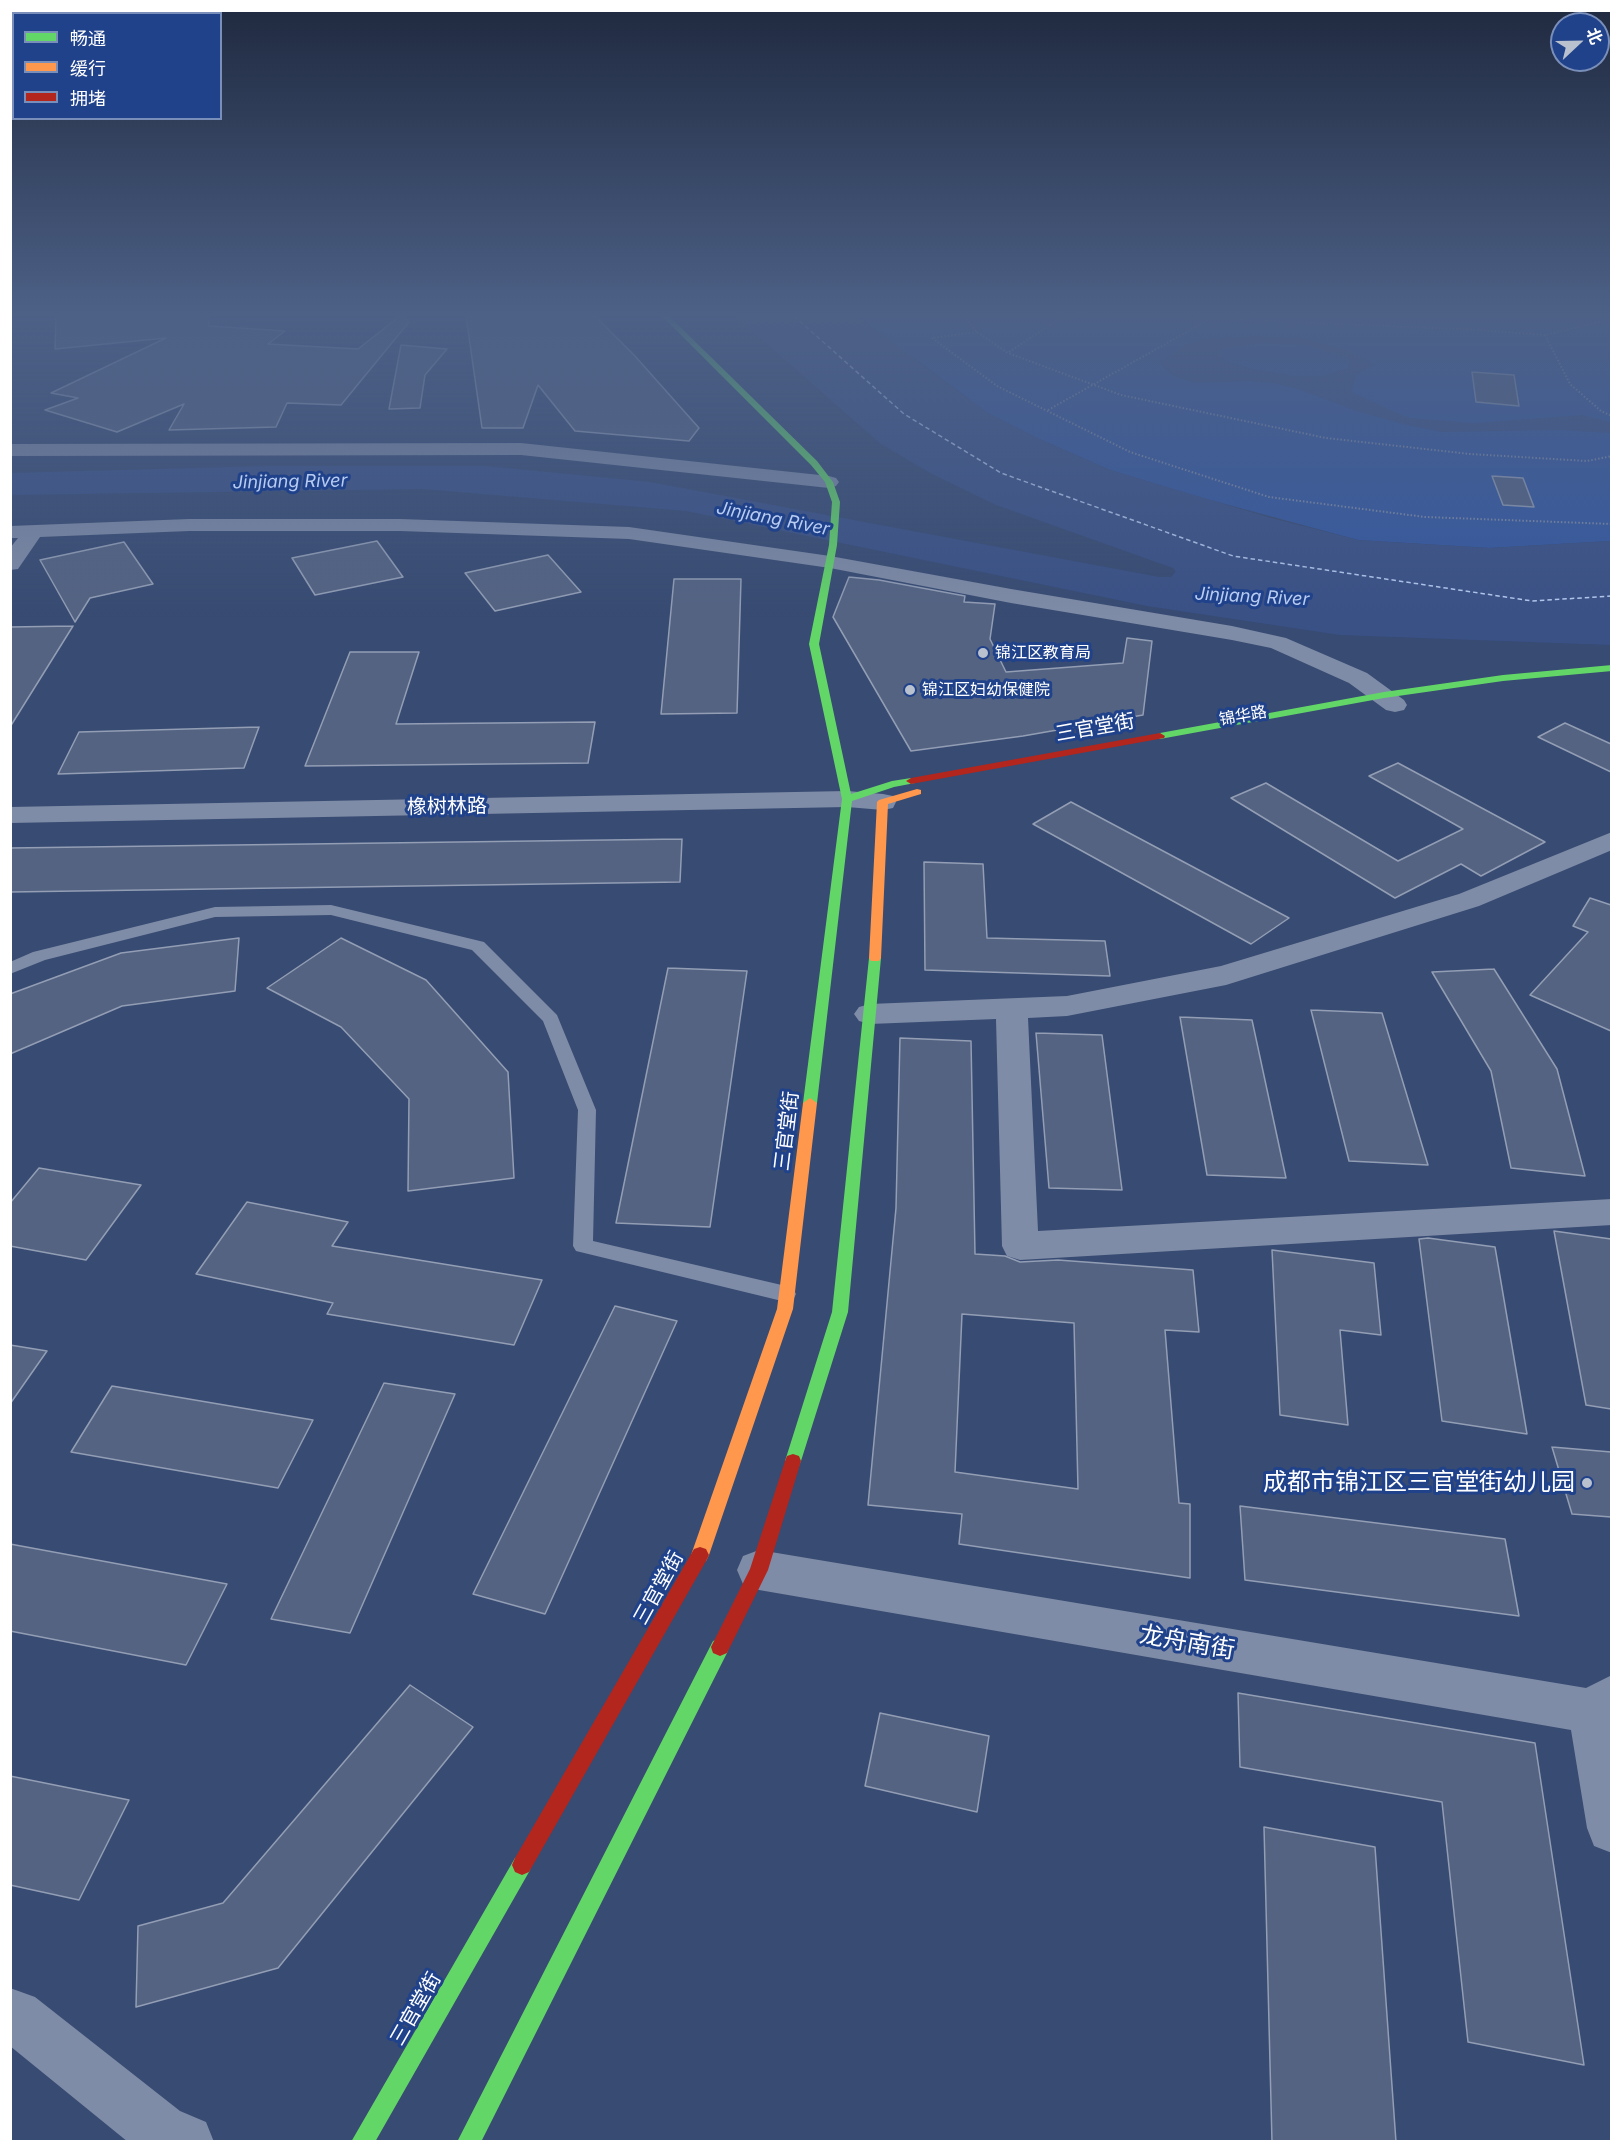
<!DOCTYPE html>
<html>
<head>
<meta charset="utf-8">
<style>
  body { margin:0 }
  #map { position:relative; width:1622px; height:2152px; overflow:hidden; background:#384b72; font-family:Inter,"Noto Sans SC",sans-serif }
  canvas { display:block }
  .frame { position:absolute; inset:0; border:12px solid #fff; pointer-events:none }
  .legend { position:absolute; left:12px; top:12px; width:210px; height:108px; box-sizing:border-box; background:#20428b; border:2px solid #798eb9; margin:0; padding:8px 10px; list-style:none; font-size:18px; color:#fff }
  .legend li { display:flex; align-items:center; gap:12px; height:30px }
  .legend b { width:30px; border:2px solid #798eb9 }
  .north { position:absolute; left:1550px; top:12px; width:60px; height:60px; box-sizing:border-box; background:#20428b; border:2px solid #798eb9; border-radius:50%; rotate:68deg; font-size:16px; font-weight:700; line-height:24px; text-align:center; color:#fff }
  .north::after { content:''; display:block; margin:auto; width:21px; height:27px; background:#b9c0ce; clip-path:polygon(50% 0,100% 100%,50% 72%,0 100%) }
</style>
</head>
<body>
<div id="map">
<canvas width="1622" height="2152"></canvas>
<div class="frame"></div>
<ul class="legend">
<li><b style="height:8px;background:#63d668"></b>畅通</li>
<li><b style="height:8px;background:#ff974d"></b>缓行</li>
<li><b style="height:8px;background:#b3261e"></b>拥堵</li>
</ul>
<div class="north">北</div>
</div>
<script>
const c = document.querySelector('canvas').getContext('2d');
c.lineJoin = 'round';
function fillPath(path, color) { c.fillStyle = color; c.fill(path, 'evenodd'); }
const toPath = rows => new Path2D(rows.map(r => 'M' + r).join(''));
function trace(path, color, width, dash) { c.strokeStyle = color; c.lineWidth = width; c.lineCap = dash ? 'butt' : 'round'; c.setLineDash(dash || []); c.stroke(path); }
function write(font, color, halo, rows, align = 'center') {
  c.font = font + ' Inter,"Noto Sans SC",sans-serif'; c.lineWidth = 6; c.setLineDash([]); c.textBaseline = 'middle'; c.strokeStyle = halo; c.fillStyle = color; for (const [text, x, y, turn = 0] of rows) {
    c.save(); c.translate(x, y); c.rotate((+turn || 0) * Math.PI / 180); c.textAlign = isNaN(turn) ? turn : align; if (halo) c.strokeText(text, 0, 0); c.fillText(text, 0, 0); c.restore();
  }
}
const green = toPath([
  [857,316,1611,316,1611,541,1489,548,1358,540,1192,495,1110,470,1035,437,988,413]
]);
const water = toPath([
  [735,316,857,316,988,413,1035,437,1110,470,1271,518,1358,540,1489,548,1611,541,1611,645,1340,635,1147,606,686,511,422,489,11,495,10,473,264,466,487,466,650,482,1159,577,1171,577,1176,571,1173,568,996,505,930,473,881,444],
  [1255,336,1302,338,1352,351,1373,365,1356,375,1351,392,1409,418,1475,423,1582,415,1611,422,1611,433,1561,430,1442,432,1407,425,1356,411,1299,389,1274,383,1249,381,1195,383,1173,376,1160,363,1184,345,1210,338],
  [1260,343,1310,346,1349,360,1349,368,1323,376,1294,376,1250,369,1225,361,1220,350]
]);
const ferry = toPath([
  [794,316,904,414,1001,473,1233,556,1532,601,1612,596]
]);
const building = toPath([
  [56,316,208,316,209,326,285,331,268,344,358,349,400,316,403,316,409,322,341,405,287,403,276,427,169,430,184,404,117,432,45,410,78,398,51,393,166,338,55,349,56,316],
  [466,316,595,316,634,355,699,428,689,441,575,431,538,385,523,428,482,428,466,316],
  [401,345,447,349,425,375,420,408,389,409,401,345],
  [1472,372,1514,375,1519,406,1476,402,1472,372],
  [1492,476,1523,478,1534,507,1503,505,1492,476],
  [377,541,403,577,315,595,292,558,377,541],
  [124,542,153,584,90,598,75,622,40,560,124,542],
  [548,555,581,592,495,611,465,573,548,555],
  [849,577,879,580,965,596,964,602,995,604,990,639,1006,672,1123,663,1127,638,1152,641,1143,715,1023,736,911,751,833,617,849,577],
  [674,579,741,579,737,713,661,714,674,579],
  [73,626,10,727,10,627,73,626],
  [350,652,419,652,396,724,595,722,588,763,305,766,350,652],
  [1565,723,1611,744,1611,772,1538,737,1565,723],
  [259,727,244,768,58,774,79,732,259,727],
  [1398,763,1545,842,1481,876,1461,864,1395,898,1231,798,1266,783,1398,861,1463,829,1369,776,1398,763],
  [1071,802,1289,918,1251,944,1033,824,1071,802],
  [682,839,680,882,10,892,10,848,682,839],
  [924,862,983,864,987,938,1105,941,1110,976,925,970,924,862],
  [1590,898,1611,905,1611,1031,1530,995,1588,932,1573,926,1590,898],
  [239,938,235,991,122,1006,10,1054,10,994,121,953,239,938],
  [341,938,426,980,508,1072,514,1178,408,1191,409,1099,341,1027,267,988,341,938],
  [668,968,747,971,710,1227,616,1223,668,968],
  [1494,969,1557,1069,1585,1176,1511,1168,1491,1071,1432,972,1494,969],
  [1311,1010,1382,1013,1428,1165,1349,1161,1311,1010],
  [1180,1017,1252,1020,1286,1178,1207,1175,1180,1017],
  [1036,1033,1102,1035,1122,1190,1049,1188,1036,1033],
  [900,1038,971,1041,975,1254,1005,1256,1020,1262,1058,1260,1193,1270,1199,1332,1165,1330,1179,1503,1190,1504,1190,1578,959,1544,962,1514,868,1505,896,1208,900,1038],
  [962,1314,1074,1323,1078,1489,955,1472,962,1314],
  [39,1168,141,1185,86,1260,10,1246,10,1203,39,1168],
  [247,1202,348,1222,332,1246,542,1280,514,1345,327,1314,333,1303,196,1274,247,1202],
  [1554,1231,1611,1239,1611,1409,1586,1405,1554,1231],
  [1428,1238,1495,1247,1527,1434,1442,1421,1419,1239,1428,1238],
  [1272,1250,1374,1263,1381,1335,1340,1330,1348,1425,1280,1415,1272,1250],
  [615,1306,677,1321,545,1614,473,1594,615,1306],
  [10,1345,47,1351,10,1404,10,1345],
  [384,1383,455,1394,350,1633,271,1619,384,1383],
  [112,1386,313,1420,278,1488,71,1452,112,1386],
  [1552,1447,1611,1452,1611,1517,1572,1514,1552,1447],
  [1240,1506,1505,1539,1519,1616,1245,1580,1240,1506],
  [10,1544,227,1584,186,1665,10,1631,10,1544],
  [410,1685,473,1727,278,1968,136,2007,138,1926,223,1903,410,1685],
  [1238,1693,1535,1743,1584,2065,1468,2042,1442,1802,1240,1767,1238,1693],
  [880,1713,989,1736,977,1812,865,1786,880,1713],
  [10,1776,129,1800,79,1900,10,1885,10,1776],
  [1264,1827,1375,1847,1396,2142,1272,2142,1264,1827]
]);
const path = toPath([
  [964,316,977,332,1008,353,1121,395,1326,438,1470,454,1587,461,1612,456],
  [1152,316,1479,330,1545,335,1612,319],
  [977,332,932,338,997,386,1130,452,1269,497,1425,517,1612,524],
  [1545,335,1570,384,1601,411,1612,416],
  [1009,352,1060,318,1121,316],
  [1048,410,1208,320]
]);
const lane = toPath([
  [331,905,484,942,557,1015,596,1110,593,1241,786,1286,793,1288,796,1294,793,1300,786,1302,576,1251,573,1246,578,1110,543,1021,472,950,331,915,215,917,45,960,10,974,10,962,33,952,215,907,331,905]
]);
const street = toPath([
  [521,443,829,476,836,478,839,482,836,486,829,488,521,455,10,456,10,444,521,443],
  [189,519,400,519,629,527,830,556,1011,589,1232,626,1286,638,1367,673,1404,700,1407,705,1404,710,1395,712,1386,710,1349,683,1271,648,1232,640,1011,603,830,568,629,539,400,531,189,531,40,537,18,569,10,570,10,548,18,538,10,538,10,526,189,519],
  [847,791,883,794,893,796,896,802,893,808,883,810,847,807,10,823,10,807,847,791],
  [1612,832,1612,850,1479,906,1226,985,1067,1016,1028,1018,1038,1231,1612,1199,1612,1225,1020,1260,1007,1256,1002,1246,996,1019,870,1024,859,1021,854,1014,859,1007,870,1004,1067,996,1221,966,1459,894,1612,832],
  [759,1550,1586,1688,1612,1675,1612,1853,1594,1846,1587,1828,1571,1730,759,1590,743,1584,737,1570,743,1556,759,1550],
  [10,1988,35,1997,180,2111,206,2122,214,2142,128,2142,10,2046,10,1988]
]);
const fast = toPath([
  [662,316,669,316,817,461,833,482,840,502,837,545,819,644,851,794,892,781,911,778,916,781,915,783,894,787,852,801,817,1103,810,1108,803,1103,842,799,809,644,829,545,832,502,825,482,811,465,662,316],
  [1612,665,1612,671,1503,681,1384,698,1160,739,1155,736,1160,733,1384,692,1503,675,1612,665],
  [875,954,881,958,848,1312,801,1461,799,1466,793,1468,787,1466,785,1461,832,1312,869,958,875,954],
  [720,1638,727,1641,729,1647,727,1653,481,2142,457,2142,713,1641,720,1638],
  [522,1855,529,1858,532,1865,529,1872,375,2142,351,2142,515,1858,522,1855]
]);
const slow = toPath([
  [917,789,921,790,921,794,888,804,881,958,879,961,871,961,869,958,877,802,879,800,917,789],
  [810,1098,817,1103,793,1309,709,1555,706,1561,700,1563,694,1561,691,1555,777,1309,803,1103,810,1098]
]);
const jam = toPath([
  [1160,733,1165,736,1164,738,911,784,906,781,911,778,1160,733],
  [793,1454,799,1456,801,1461,768,1570,727,1653,720,1656,713,1653,711,1647,750,1569,785,1461,787,1456,793,1454],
  [700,1547,706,1549,709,1555,706,1561,529,1872,522,1875,515,1872,512,1865,515,1858,694,1549,700,1547]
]);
const markers = [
  [983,653,6,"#b9c0ce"],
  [910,690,6,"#b9c0ce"],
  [1587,1483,6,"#b9c0ce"]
];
const farPoinames = [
  ["锦江区教育局",995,653],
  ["锦江区妇幼保健院",922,690]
];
const farStreetnames = [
  ["锦华路",1243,716,-10]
];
const farWaternames = [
  ["Jinjiang River",290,482,-1],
  ["Jinjiang River",773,519,11],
  ["Jinjiang River",1252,597,3]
];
const streetNames = [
  ["三官堂街",1095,728,-10],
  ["橡树林路",447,807,-1],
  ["三官堂街",787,1131,-83],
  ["三官堂街",659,1588,-61],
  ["三官堂街",416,2009,-60]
];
const nearPoinames = [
  ["成都市锦江区三官堂街幼儿园",1575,1483]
];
const nearStreetnames = [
  ["龙舟南街",1187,1643,10]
];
fillPath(green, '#3458a1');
fillPath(water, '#3a5186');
trace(ferry, '#b8ccf2', 1.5, [4.5, 3]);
fillPath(building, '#546382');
trace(building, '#939eb5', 1.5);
trace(path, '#7f8ca7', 2, [1.5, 2]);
fillPath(lane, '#7f8ca7');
fillPath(street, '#7f8ca7');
fillPath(fast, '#63d668');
fillPath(slow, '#ff974d');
fillPath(jam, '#b3261e');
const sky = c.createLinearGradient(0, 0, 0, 618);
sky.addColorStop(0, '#1f293f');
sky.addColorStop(0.51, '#4d6187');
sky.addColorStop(1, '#4d618700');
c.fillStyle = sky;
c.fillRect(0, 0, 1622, 618);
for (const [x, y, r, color] of markers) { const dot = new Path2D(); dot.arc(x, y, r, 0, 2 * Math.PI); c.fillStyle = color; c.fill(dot); trace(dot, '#20428b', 2); }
write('16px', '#fff', '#20428b', farPoinames, 'left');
write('16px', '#fff', '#20428b', farStreetnames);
write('italic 18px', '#b8ccf2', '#20428b', farWaternames);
write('20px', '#fff', '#20428b', streetNames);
write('24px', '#fff', '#20428b', nearPoinames, 'right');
write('24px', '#fff', '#20428b', nearStreetnames);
</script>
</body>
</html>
